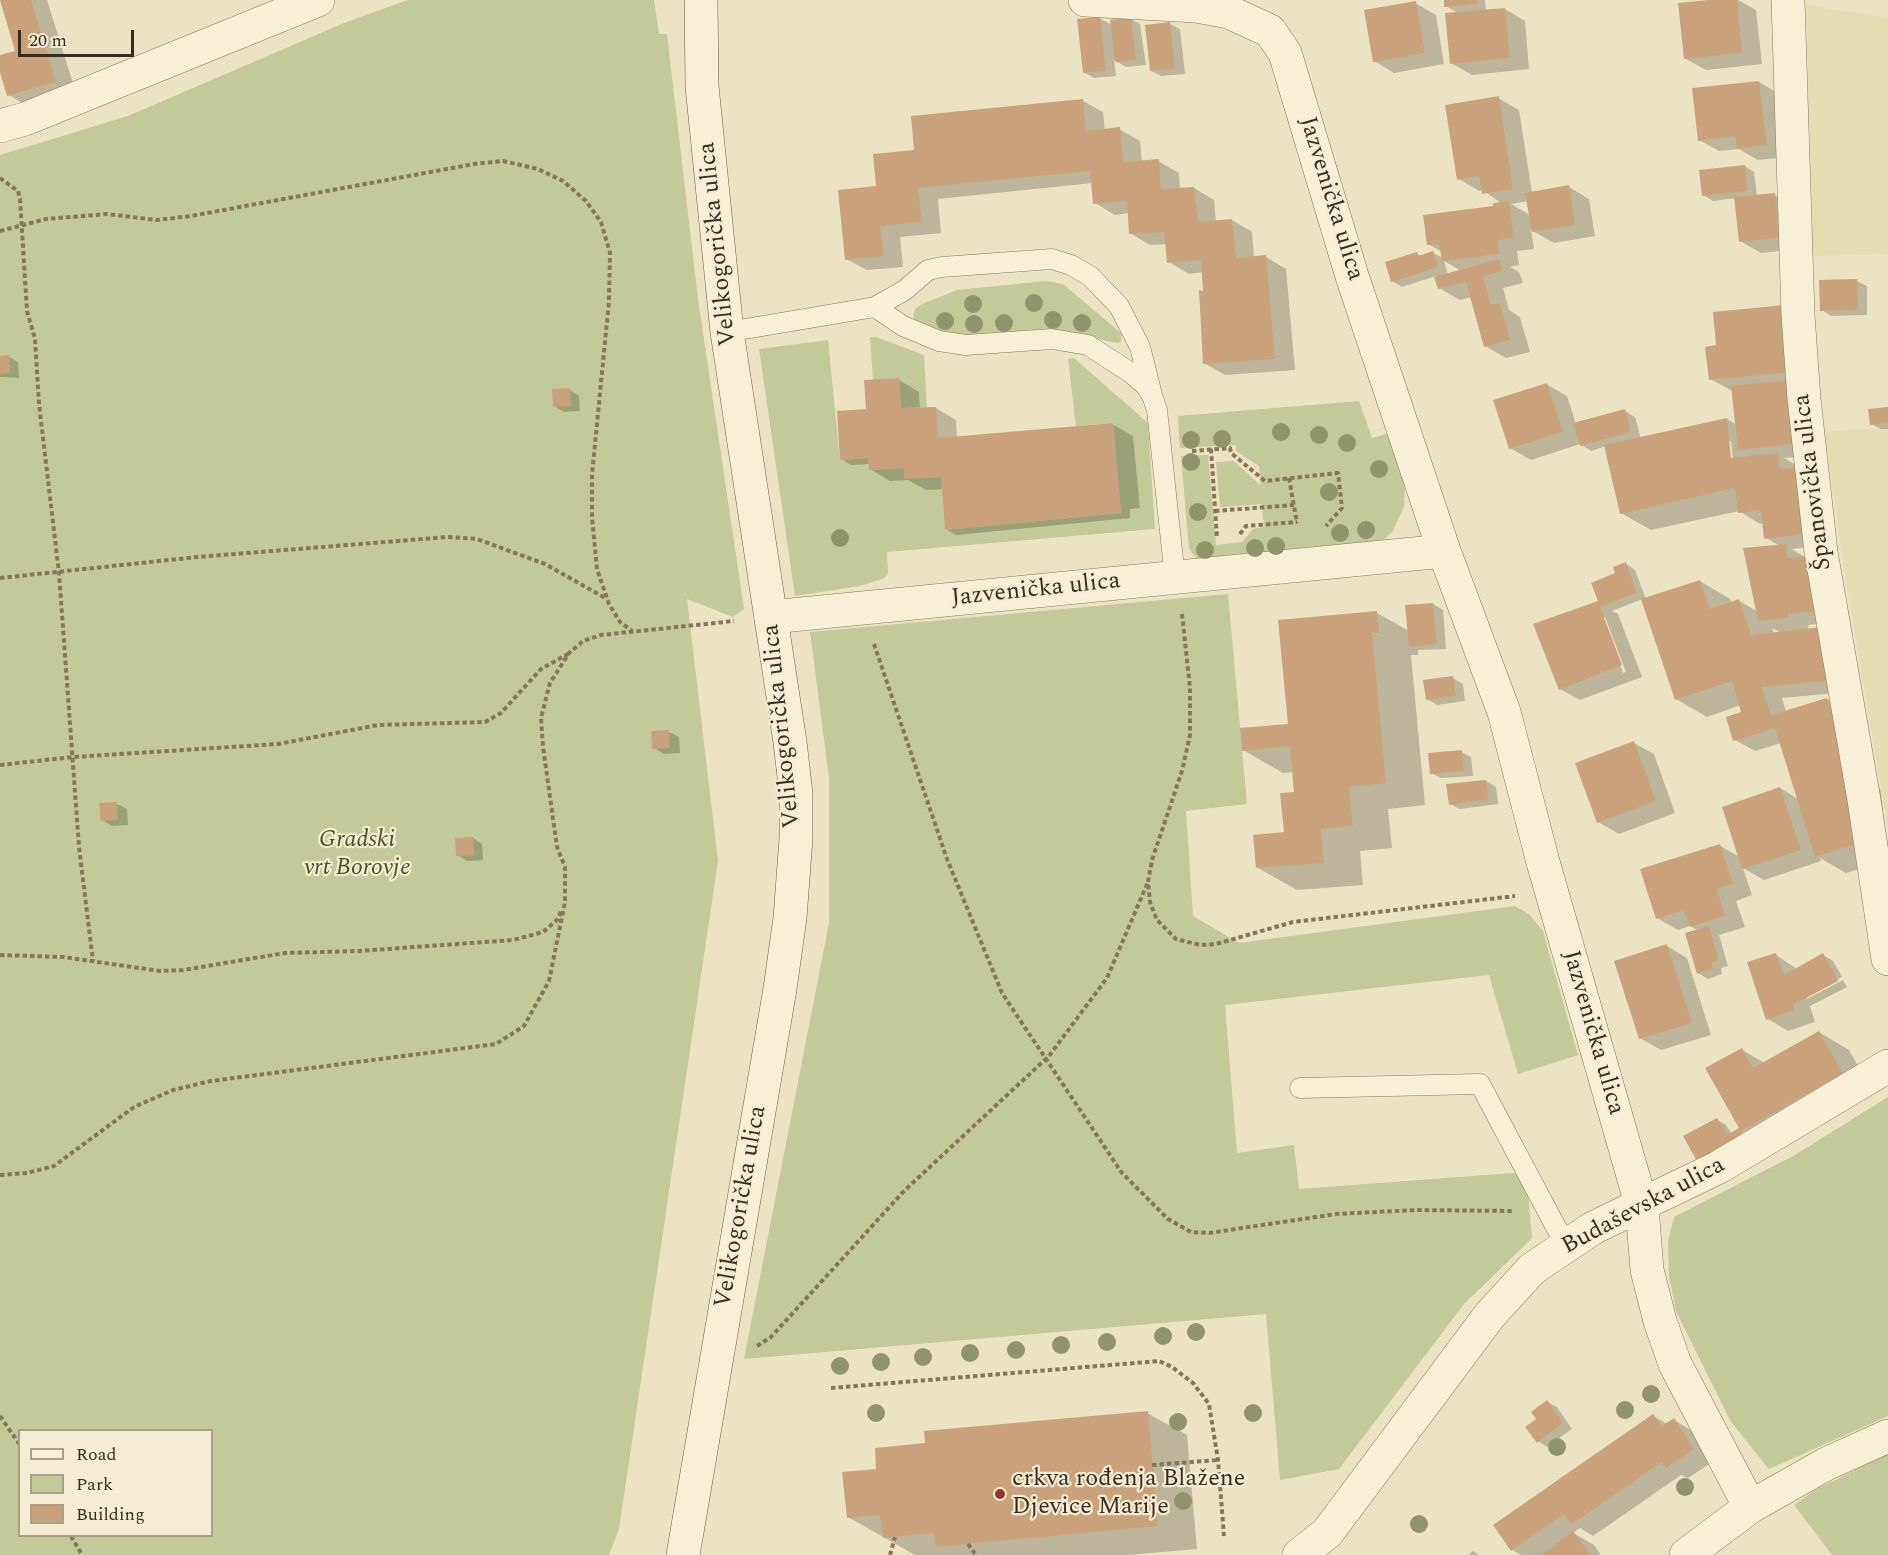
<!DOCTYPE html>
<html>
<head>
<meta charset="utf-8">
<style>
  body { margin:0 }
  #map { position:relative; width:1888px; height:1555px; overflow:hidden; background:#ece3c4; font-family:Spectral,serif }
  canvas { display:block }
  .legend { position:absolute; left:18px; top:1429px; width:195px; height:108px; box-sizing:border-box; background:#f4edd3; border:2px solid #a8a08b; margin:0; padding:8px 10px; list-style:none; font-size:18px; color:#372c1f }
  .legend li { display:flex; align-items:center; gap:12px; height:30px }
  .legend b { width:30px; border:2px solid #a8a08b }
  .scale { position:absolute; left:18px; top:30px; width:116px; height:27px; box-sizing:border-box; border:3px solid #372c1f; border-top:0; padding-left:8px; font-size:18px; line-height:21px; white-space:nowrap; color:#372c1f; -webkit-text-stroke:4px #f4edd3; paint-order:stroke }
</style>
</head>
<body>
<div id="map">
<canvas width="1888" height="1555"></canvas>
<ul class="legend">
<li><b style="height:8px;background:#f7f0d7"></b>Road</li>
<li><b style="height:16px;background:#c1ca98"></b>Park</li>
<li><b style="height:16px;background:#c9a27b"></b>Building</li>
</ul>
<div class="scale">20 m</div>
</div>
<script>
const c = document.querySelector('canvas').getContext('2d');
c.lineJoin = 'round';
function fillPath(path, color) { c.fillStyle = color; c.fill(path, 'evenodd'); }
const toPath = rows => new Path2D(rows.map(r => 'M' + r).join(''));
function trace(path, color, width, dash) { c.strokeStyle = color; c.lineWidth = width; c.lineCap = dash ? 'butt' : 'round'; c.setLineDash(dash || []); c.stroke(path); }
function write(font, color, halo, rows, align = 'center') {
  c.font = font + ' Spectral,serif'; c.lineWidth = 4.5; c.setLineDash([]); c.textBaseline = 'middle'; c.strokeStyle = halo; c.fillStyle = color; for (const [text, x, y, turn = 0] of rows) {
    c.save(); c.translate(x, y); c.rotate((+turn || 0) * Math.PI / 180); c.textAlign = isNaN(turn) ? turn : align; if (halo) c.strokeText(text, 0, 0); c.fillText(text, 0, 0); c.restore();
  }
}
const farmland = toPath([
  [1806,5,1888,18,1888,254,1813,256],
  [1888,428,1888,830,1844,569,1825,432]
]);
const green = toPath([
  [408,0,654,0,659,34,667,34,698,299,744,609,733,617,687,599,718,861,619,1529,609,1555,0,1555,0,155,128,116,344,23],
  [20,1430,212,1430,212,1536,20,1536],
  [1046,281,1063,284,1122,334,1121,341,1118,343,1081,336,958,340,915,321,913,316,915,309,922,304,957,290],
  [870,337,876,337,924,355,927,407,901,408,899,378,873,380],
  [828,340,840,460,868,458,869,470,904,468,904,478,941,477,945,530,1121,513,1113,423,1076,426,1068,359,1074,358,1148,423,1155,529,887,552,888,573,885,578,860,586,795,596,759,349],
  [1359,401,1372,438,1389,433,1405,478,1404,507,1392,532,1381,542,1289,549,1209,564,1197,559,1189,549,1181,456,1208,455,1216,545,1242,542,1253,529,1264,527,1262,504,1220,507,1216,462,1234,461,1260,485,1259,466,1236,451,1236,445,1180,448,1178,416],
  [1228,594,1247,804,1186,811,1193,916,1239,943,1515,906,1530,915,1543,931,1578,1055,1518,1074,1489,975,1225,1005,1237,1153,1294,1145,1299,1189,1526,1172,1532,1238,1464,1304,1339,1469,1280,1480,1266,1314,744,1359,829,923,829,778,810,632],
  [1888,1097,1888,1416,1769,1469,1731,1422,1676,1311,1669,1276,1668,1241,1674,1217,1795,1155],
  [1888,1454,1888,1555,1832,1555,1794,1505,1815,1490]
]);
const shadow = toPath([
  [1,0,47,0,76,93,29,107,9,95,0,67,0,57,17,52],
  [1445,0,1485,0,1486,11,1505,9,1525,21,1529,69,1472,75,1451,63,1458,13,1446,6],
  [1723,0,1738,0,1756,10,1762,64,1706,70,1686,59],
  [1415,3,1436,15,1444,64,1394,73,1374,61],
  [1099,18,1112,25,1131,19,1140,24,1146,65,1126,67,1114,60,1116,76,1094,78,1085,73],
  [1170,24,1180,29,1185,74,1161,76,1151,71],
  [1759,82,1779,94,1787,157,1758,160,1739,149,1719,151,1699,140],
  [1498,98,1519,110,1532,193,1569,187,1589,199,1595,236,1554,243,1531,230,1534,249,1517,251,1519,265,1510,267,1519,272,1523,283,1503,288,1509,310,1520,317,1530,352,1506,358,1485,346,1472,297,1460,300,1439,288,1436,276,1402,287,1392,281,1417,254,1422,256,1433,253,1443,258,1442,252,1428,244,1501,203,1483,190,1479,191,1459,179],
  [1528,201,1530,215,1511,204],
  [1444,261,1461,271,1448,275],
  [1083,101,1103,112,1105,131,1119,129,1140,141,1142,162,1158,161,1179,173,1180,189,1194,188,1214,200,1216,221,1232,220,1252,232,1254,258,1266,257,1286,269,1295,370,1225,375,1204,363,1204,272,1189,274,1169,262,1167,244,1150,245,1130,233,1129,213,1115,215,1095,203,1093,183,938,199,941,233,900,237,903,267,867,270,846,259,878,187,916,151],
  [1744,166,1754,172,1757,196,1774,195,1795,206,1799,249,1761,253,1740,241,1736,198,1713,201,1703,195],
  [1857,281,1867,286,1867,315,1831,316,1822,310],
  [1784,306,1815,455,1784,458,1798,466,1826,545,1792,549,1806,558,1836,622,1808,625,1809,630,1847,692,1782,698,1786,712,1827,699,1857,717,1881,792,1888,861,1846,873,1820,858,1821,861,1764,880,1743,868,1752,895,1736,901,1745,927,1719,935,1728,966,1721,968,1722,974,1708,979,1698,973,1699,931,1690,926,1678,930,1657,918,1720,846,1740,857,1780,788,1798,799,1781,743,1755,751,1735,740,1743,713,1741,705,1707,717,1676,699,1643,599,1612,611,1618,614,1642,677,1580,700,1560,689,1599,602,1626,564,1635,570,1646,599,1700,581,1730,599,1732,603,1739,601,1757,611,1780,546,1766,538,1764,523,1760,524,1739,511,1651,530,1621,513,1606,446,1591,451,1580,444,1531,460,1510,448,1546,384,1567,396,1576,424,1625,411,1635,417,1641,439,1727,419,1737,425,1733,391,1710,379,1718,347],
  [1728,441,1731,441,1733,460,1730,460],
  [1602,617,1605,617,1626,672,1623,673],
  [1772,628,1782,633,1774,634],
  [0,357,9,357,18,362,19,378,0,377],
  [899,380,919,392,920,409,936,408,956,420,957,438,1112,424,1133,436,1140,508,1130,509,1130,518,956,535,946,529,944,489,926,490,908,480,890,481,870,469,870,464,851,465,841,459,867,411],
  [570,390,579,396,580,411,564,412,554,406],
  [1888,408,1888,429,1881,429,1871,424],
  [1433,604,1443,610,1446,649,1418,650,1418,655,1411,655,1425,805,1388,809,1392,848,1360,851,1363,885,1297,890,1258,868,1286,833,1296,793,1294,772,1283,773,1243,750,1290,725,1377,613,1409,631],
  [1453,678,1463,684,1465,701,1437,705,1427,699],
  [669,732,679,737,680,753,664,754,654,748],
  [1634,743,1654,754,1675,813,1619,834,1598,822],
  [1461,752,1471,757,1473,776,1441,778,1431,773],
  [1486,781,1496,787,1498,804,1460,809,1450,804],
  [117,804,127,809,128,825,112,826,102,820],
  [473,838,482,844,483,860,467,861,458,855],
  [1667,946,1687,958,1711,1035,1661,1050,1640,1038],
  [1776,955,1797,969,1823,955,1833,961,1842,977,1807,996,1807,999,1843,980,1847,987,1810,1006,1815,1022,1788,1031,1768,1019],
  [1819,1032,1849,1050,1872,1091,1709,1167,1716,1119,1726,1125,1732,1134,1739,1129,1744,1132,1708,1069,1742,1050,1765,1063],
  [1547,1402,1557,1407,1572,1429,1547,1447,1538,1441,1539,1420],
  [1147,1413,1187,1435,1197,1549,1128,1555,915,1555,848,1517,878,1471,927,1445],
  [1653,1416,1667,1424,1674,1420,1694,1432,1714,1461,1688,1478,1681,1475,1593,1536,1580,1528,1573,1533,1594,1545,1601,1555,1521,1555,1512,1550],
  [1473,1551,1479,1555,1468,1555]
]);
const building = toPath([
  [0,0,31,0,56,82,7,96,0,72,0,55,15,51],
  [1444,0,1477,0,1477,4,1444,7],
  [1709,0,1737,0,1742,53,1684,59,1678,3],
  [1416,1,1425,53,1373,62,1364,10],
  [1505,8,1510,58,1450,64,1445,13],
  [1100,17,1106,71,1083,73,1077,19],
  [1131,17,1136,60,1115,62,1110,20],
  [1170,22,1175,69,1150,71,1145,25],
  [1759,81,1767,145,1737,149,1735,136,1698,141,1692,88],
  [1499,96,1513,189,1482,194,1479,176,1457,180,1445,105],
  [1083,99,1086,131,1120,127,1123,162,1159,159,1161,189,1194,187,1198,222,1232,219,1236,258,1266,255,1275,359,1203,364,1199,290,1203,291,1201,260,1167,263,1164,232,1129,234,1127,201,1093,204,1090,171,918,188,922,222,880,226,884,256,845,260,838,190,876,186,873,154,914,150,911,116],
  [1745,165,1747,191,1702,196,1699,170],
  [1569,185,1575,225,1532,232,1525,193],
  [1775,193,1779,238,1739,242,1734,197],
  [1509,201,1514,238,1498,240,1499,254,1442,261,1439,244,1427,245,1423,215,1493,206,1493,203],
  [1433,251,1438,267,1391,282,1385,262,1417,252,1418,256],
  [1499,259,1503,271,1483,277,1491,305,1500,303,1510,340,1484,347,1466,282,1438,289,1434,277],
  [1857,279,1858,310,1820,311,1819,280],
  [1784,305,1791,372,1709,380,1705,347,1716,345,1713,312],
  [9,355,10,373,0,374,0,356],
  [899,378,901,408,936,407,938,438,1113,423,1121,513,945,530,941,477,904,479,904,468,869,470,868,458,840,460,837,411,866,409,864,380],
  [1789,380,1795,444,1738,450,1731,386],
  [1547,383,1563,432,1509,449,1493,400],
  [570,388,571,406,553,407,552,389],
  [1888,407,1888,423,1870,425,1868,409],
  [1625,409,1631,432,1580,446,1573,423],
  [1727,418,1731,458,1778,453,1780,469,1799,467,1807,534,1764,539,1761,510,1738,513,1735,488,1620,514,1604,445],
  [1786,544,1788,558,1811,556,1816,611,1788,614,1789,618,1758,621,1743,548],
  [1626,562,1637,593,1600,607,1622,665,1559,690,1533,624,1598,601,1591,583,1615,573,1613,567],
  [1700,580,1710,609,1739,599,1751,635,1821,627,1827,681,1762,687,1771,715,1827,698,1851,774,1860,843,1815,857,1775,728,1733,741,1726,717,1741,712,1732,681,1675,700,1641,599],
  [1433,603,1437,644,1409,647,1405,605],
  [1377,611,1379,633,1372,633,1386,783,1349,787,1353,826,1321,829,1324,863,1256,868,1253,835,1284,832,1280,793,1294,792,1290,746,1242,751,1240,728,1288,724,1278,620],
  [1453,676,1456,696,1426,700,1423,680],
  [669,730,670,748,652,749,651,731],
  [1634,741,1656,801,1597,823,1575,763],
  [1462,750,1464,771,1430,774,1428,753],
  [1486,780,1489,799,1449,805,1446,784],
  [1780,787,1801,850,1742,869,1722,807],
  [117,802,118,820,101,821,99,803],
  [473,837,474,855,456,856,455,838],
  [1720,844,1733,884,1717,889,1725,916,1690,927,1684,910,1656,919,1640,869],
  [1709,926,1719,960,1712,963,1713,969,1697,974,1685,933],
  [1667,944,1692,1023,1639,1039,1614,961],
  [1776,953,1784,975,1823,953,1838,981,1793,1005,1795,1010,1766,1020,1747,962],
  [1819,1031,1843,1073,1742,1131,1745,1136,1698,1163,1683,1136,1717,1118,1727,1135,1739,1128,1705,1068,1742,1048,1753,1068],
  [1547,1400,1563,1423,1537,1443,1525,1427,1536,1419,1531,1412],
  [1148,1411,1158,1526,935,1547,934,1533,883,1538,880,1515,847,1518,842,1472,876,1469,875,1448,925,1443,924,1431],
  [1653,1414,1662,1426,1674,1418,1694,1449,1666,1468,1662,1462,1571,1525,1564,1514,1511,1551,1493,1525],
  [1573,1531,1591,1555,1541,1555]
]);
const path = toPath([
  [0,178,18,191,20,199,27,311,35,339,39,404,59,573,79,847,93,961],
  [0,231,46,219,107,214,157,220,191,216,474,164,503,161,538,169,563,181,586,201,601,222,610,253,609,301,592,475,592,517,597,569,609,604,620,622,632,631],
  [1211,449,1217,538],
  [1192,451,1230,448,1231,453,1265,481,1338,473,1342,508,1326,526],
  [1289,478,1297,523],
  [1215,511,1294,505],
  [1240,534,1246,526,1297,522],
  [0,578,197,557,448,537,477,539,545,564,607,599],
  [1182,614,1190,688,1190,735,1182,771,1152,860,1148,882,1150,902,1157,920,1176,939,1200,945,1216,944,1293,922,1515,896],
  [874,644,947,859,1002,993,1122,1173,1168,1219,1191,1232,1209,1233,1336,1214,1417,1210,1513,1211],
  [0,765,73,757,278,744,378,725,485,722,501,713,541,669,568,654],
  [0,955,63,957,160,971,183,970,285,953,359,951,513,940,543,932,558,919,561,911],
  [0,1175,27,1173,54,1166,134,1107,173,1090,211,1081,496,1044,524,1026,549,981,565,902,565,867,557,847,543,747,541,718,550,683,569,653,583,641,601,635,734,621],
  [757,1346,771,1337,904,1191,1049,1056,1107,978,1148,882],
  [831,1388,1159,1361,1172,1367,1193,1383,1209,1404,1218,1460,1224,1536],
  [0,1416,20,1445],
  [1152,1465,1218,1460],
  [71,1536,82,1555],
  [968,1544,976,1555],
  [890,1555,895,1537]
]);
const lane = toPath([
  [875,307,905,290,928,270,942,267,1052,259,1071,265,1090,276,1119,306,1140,347,1152,395],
  [727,332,875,307,903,326,939,341,966,345,1052,339,1088,345,1131,373,1147,387,1153,398,1157,410,1175,578],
  [1300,1088,1480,1084,1566,1246]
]);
const street = toPath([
  [1085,0,1196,6,1229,12,1270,31,1285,53,1352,276,1444,551,1504,712,1543,862,1642,1207,1647,1270,1660,1321,1675,1364,1750,1507],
  [1788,0,1798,315,1804,399,1821,552,1864,800,1888,959],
  [0,126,25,119,318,0],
  [771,617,1444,551],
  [1299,1555,1327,1533,1490,1315,1532,1269,1593,1228,1719,1167,1888,1066],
  [1686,1555,1750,1507,1826,1464,1888,1436]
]);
const secondary = toPath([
  [683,1555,780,989,790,918,796,838,796,794,790,742,727,332,702,86,701,0]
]);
const trees = [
  [1034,303],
  [973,304],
  [1053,320],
  [945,321],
  [1004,323],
  [1082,323],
  [974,324],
  [1281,432],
  [1319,435],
  [1222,439],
  [1191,440],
  [1347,443],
  [1191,462],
  [1379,469],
  [1329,492],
  [1198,512],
  [1366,530],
  [1340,533],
  [840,538],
  [1276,546],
  [1255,548],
  [1205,550],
  [1196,1332],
  [1163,1336],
  [1107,1342],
  [1061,1345],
  [1016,1350],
  [970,1353],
  [923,1357],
  [881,1362],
  [840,1366],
  [1651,1394],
  [1625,1410],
  [876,1413],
  [1253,1413],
  [1178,1422],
  [1557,1447],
  [1685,1487],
  [1183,1501],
  [1419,1524]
];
const markers = [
  [1000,1494,6,"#93352e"]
];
const streetNames = [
  ["Jazvenička ulica",1330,199,73],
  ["Velikogorička ulica",719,244,-96],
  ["Španovička ulica",1814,482,-97],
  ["Jazvenička ulica",1036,591,-6],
  ["Velikogorička ulica",783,726,-96],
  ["Jazvenička ulica",1592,1033,74],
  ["Velikogorička ulica",742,1207,-80],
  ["Budaševska ulica",1644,1207,-28]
];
const parkNames = [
  ["Gradski",357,841],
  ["vrt Borovje",357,869]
];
const poiNames = [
  ["crkva rođenja Blažene",1012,1480],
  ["Djevice Marije",1012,1508]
];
fillPath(farmland, '#e2deb2');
fillPath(green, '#c1ca98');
fillPath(shadow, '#0003');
fillPath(building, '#c9a27b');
trace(lane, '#86755b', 21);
trace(street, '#86755b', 34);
trace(secondary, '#68573e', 34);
trace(path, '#86755b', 4, [4.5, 3]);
trace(lane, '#f7f0d7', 20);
trace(street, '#f7f0d7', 33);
trace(secondary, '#f7f0d7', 33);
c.fillStyle = '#90946d';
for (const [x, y] of trees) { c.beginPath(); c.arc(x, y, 9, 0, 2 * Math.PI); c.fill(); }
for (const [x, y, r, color] of markers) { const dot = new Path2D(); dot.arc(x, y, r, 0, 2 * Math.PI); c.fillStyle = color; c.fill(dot); trace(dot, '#f4edd3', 2); }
write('24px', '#372c1f', '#f4edd3', streetNames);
write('italic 24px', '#445326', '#f4edd3', parkNames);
write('24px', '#372c1f', '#f4edd3', poiNames, 'left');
</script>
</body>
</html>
